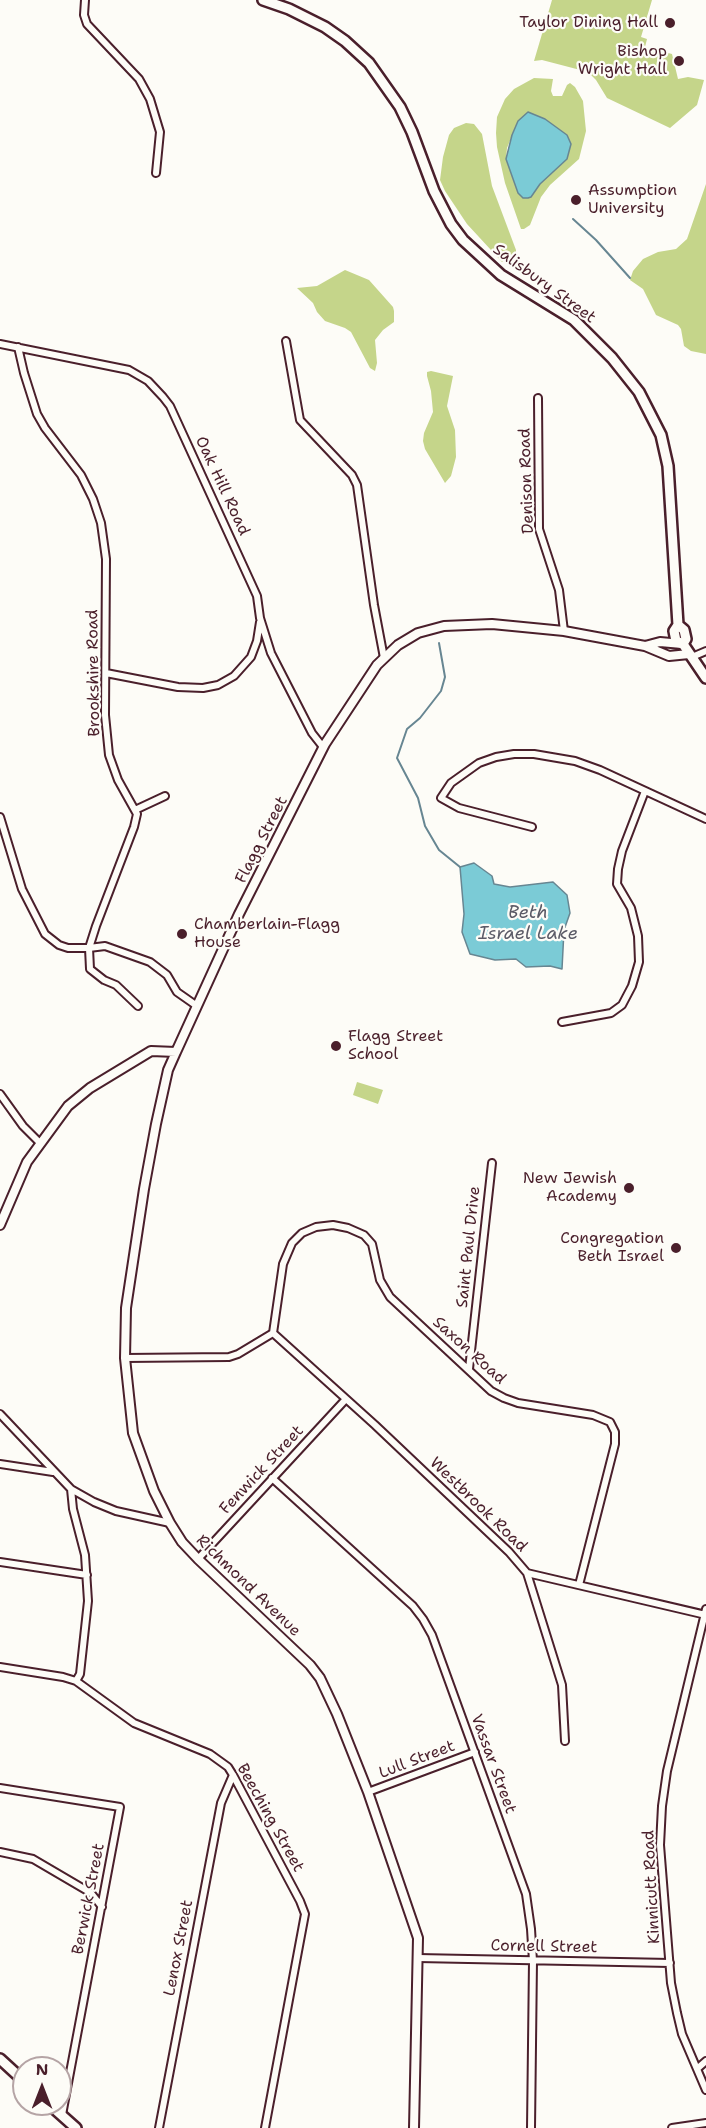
<!DOCTYPE html>
<html>
<head>
<meta charset="utf-8">
<style>
  body { margin:0 }
  #map { position:relative; width:706px; height:2128px; overflow:hidden; background:#fdfcf7; font-family:"Shantell Sans",sans-serif }
  canvas { display:block }
  .north { position:absolute; left:12px; top:2056px; width:60px; height:60px; box-sizing:border-box; background:#fdfcf7; border:2px solid #b5a4a5; border-radius:50%; rotate:0deg; font-size:16px; font-weight:700; line-height:24px; text-align:center; color:#4a1f2b }
  .north::after { content:''; display:block; margin:auto; width:21px; height:27px; background:#4a1f2b; clip-path:polygon(50% 0,100% 100%,50% 72%,0 100%) }
</style>
</head>
<body>
<div id="map">
<canvas width="706" height="2128"></canvas>
<div class="north">N</div>
</div>
<script>
const c = document.querySelector('canvas').getContext('2d');
c.lineJoin = 'round';
function fillPath(path, color) { c.fillStyle = color; c.fill(path, 'evenodd'); }
const toPath = rows => new Path2D(rows.map(r => 'M' + r).join(''));
function trace(path, color, width, dash) { c.strokeStyle = color; c.lineWidth = width; c.lineCap = dash ? 'butt' : 'round'; c.setLineDash(dash || []); c.stroke(path); }
function write(font, color, halo, rows, align = 'center') {
  c.font = font + ' "Shantell Sans",sans-serif'; c.lineWidth = 4.5; c.setLineDash([]); c.textBaseline = 'middle'; c.strokeStyle = halo; c.fillStyle = color; for (const [text, x, y, turn = 0] of rows) {
    c.save(); c.translate(x, y); c.rotate((+turn || 0) * Math.PI / 180); c.textAlign = isNaN(turn) ? turn : align; if (halo) c.strokeText(text, 0, 0); c.fillText(text, 0, 0); c.restore();
  }
}
const green = toPath([
  [552,0,652,0,641,37,647,39,645,47,672,54,678,79,688,77,704,80,697,105,670,128,607,98,596,80,588,72,542,60,534,61],
  [534,78,553,79,551,91,553,96,562,96,567,85,570,83,575,87,583,101,586,131,579,159,550,185,541,197,530,225,524,229,521,229,505,183,497,147,496,133,497,117,505,99,514,89],
  [518,121,571,144,567,159,540,184,531,197,521,196,518,193,506,159,507,148],
  [466,123,474,124,482,134,492,186,516,250,516,255,511,255,502,262,467,224,445,191,440,180,443,157,449,135,454,128],
  [706,184,706,354,691,351,684,346,681,329,678,325,656,315,643,289,630,280,633,271,643,259,658,252,676,249,687,239],
  [345,270,369,280,393,307,394,311,394,322,383,330,375,340,377,363,375,371,370,368,351,332,345,328,325,321,317,312,313,303,297,288,317,286],
  [431,371,453,376,447,406,455,430,456,457,451,476,445,483,425,449,423,441,424,433,433,412,431,391,427,376,427,372],
  [357,1082,383,1090,378,1104,353,1095]
]);
const water = toPath([
  [528,112,545,119,567,135,571,144,567,159,540,184,531,197,528,198,523,198,518,193,506,159,512,135,518,121,528,112],
  [474,863,492,876,494,884,510,887,553,882,567,895,570,913,564,930,562,969,550,966,526,967,516,959,495,960,470,954,462,932,464,914,460,867,474,863]
]);
const stream = toPath([
  [573,219,596,240,630,278],
  [439,643,445,677,441,691,420,718,407,729,397,758,418,798,425,826,439,850,460,867]
]);
const minor = toPath([
  [85,0,84,15,87,24,139,79,150,99,160,132,156,173],
  [286,341,300,420,352,475,357,485,374,605,384,658],
  [0,344,129,370,148,381,163,397,170,406,257,596,260,618,271,653,312,733,323,747],
  [18,347,24,373,37,414,45,428,81,475,93,499,101,523,106,559,105,715,109,755,118,780,137,814,134,827,96,926,89,948,105,946,150,962,167,975,177,992,197,1006],
  [538,398,539,529,559,590,564,631],
  [692,657,706,651],
  [106,673,178,687,203,688,218,685,234,676,251,657,257,641,260,622],
  [135,810,165,796],
  [0,817,22,889,45,934,59,945,68,948,89,948,90,969,104,980,116,985,138,1006],
  [532,827,459,808,441,798,451,783,479,763,496,757,514,754,534,754,575,761,600,770,706,819],
  [562,1022,611,1013,622,1005,632,986,639,962,638,936,631,908,617,884,618,869,622,851,645,791],
  [0,1094,23,1126,40,1143],
  [273,1333,283,1264,292,1243,302,1233,316,1227,333,1225,348,1228,364,1235,372,1244,380,1280,390,1297,491,1391,504,1398,518,1403,593,1415,610,1422,615,1432,615,1444,579,1585],
  [273,1333,375,1425,509,1552,527,1573,706,1615],
  [125,1358,229,1357,238,1354,273,1333],
  [469,1369,492,1163],
  [0,1414,71,1489,94,1502,116,1511,170,1523],
  [0,1464,53,1472],
  [272,1478,413,1606,423,1619,432,1635,526,1894,531,1929,533,1961,531,2128],
  [71,1489,73,1509,85,1555,88,1601,80,1674,76,1681],
  [198,1559,346,1399],
  [0,1562,87,1575],
  [527,1573,562,1685,565,1741],
  [706,1609,667,1771,662,1806,660,1845,671,1983,677,2013,682,2034,706,2090],
  [0,1667,63,1677,76,1681,134,1723,210,1754,228,1767,233,1775,300,1901,305,1914,265,2128],
  [0,1788,120,1807,62,2115],
  [368,1792,475,1752],
  [0,1852,33,1859,91,1893,102,1907],
  [418,1958,670,1963],
  [698,2068,706,2061],
  [159,2128,221,1803,233,1775],
  [672,2128,706,2123]
]);
const tertiary = toPath([
  [645,646,660,642,682,644],
  [176,1052,168,1070,156,1124,144,1189,126,1308,125,1358,133,1433,154,1491,170,1523,182,1542,198,1559,310,1665,320,1678,337,1714,368,1792,418,1938,414,2128],
  [0,1225,27,1162,68,1106,90,1088,151,1051,176,1052,239,914,325,744,377,665,398,645,418,633,444,626,492,624,564,631,645,646,669,656,689,654]
]);
const secondary = toPath([
  [263,0,289,9,325,27,345,41,369,63,400,107,412,132,434,191,451,224,463,240,501,275,574,320,612,358,639,392,661,435,668,466,678,625,674,631,676,641,683,644,686,639,684,630,678,625],
  [683,644,706,678],
  [0,2059,24,2081],
  [49,2104,76,2128]
]);
const markers = [
  [670,23,6,"#4a1f2b"],
  [679,61,6,"#4a1f2b"],
  [576,200,6,"#4a1f2b"],
  [182,934,6,"#4a1f2b"],
  [336,1046,6,"#4a1f2b"],
  [629,1188,6,"#4a1f2b"],
  [676,1248,6,"#4a1f2b"]
];
const poiNames = [
  ["Taylor Dining Hall",658,23],
  ["Bishop",667,52],
  ["Wright Hall",667,70],
  ["Assumption",588,191,"left"],
  ["University",588,209,"left"],
  ["Chamberlain-Flagg",194,925,"left"],
  ["House",194,943,"left"],
  ["Flagg Street",348,1037,"left"],
  ["School",348,1055,"left"],
  ["New Jewish",617,1179],
  ["Academy",617,1197],
  ["Congregation",664,1239],
  ["Beth Israel",664,1257]
];
const streetNames = [
  ["Salisbury Street",544,284,36],
  ["Denison Road",527,481,-92],
  ["Oak Hill Road",222,486,65],
  ["Brookshire Road",94,673,-91],
  ["Flagg Street",262,840,-63],
  ["Saint Paul Drive",469,1247,-84],
  ["Saxon Road",469,1351,42],
  ["Fenwick Street",262,1470,-47],
  ["Westbrook Road",478,1505,44],
  ["Richmond Avenue",248,1586,44],
  ["Lull Street",417,1760,-21],
  ["Vassar Street",493,1764,70],
  ["Beeching Street",270,1818,61],
  ["Kinnicutt Road",652,1887,-93],
  ["Berwick Street",89,1899,-79],
  ["Cornell Street",544,1947,1],
  ["Lenox Street",179,1948,-79]
];
const waterNames = [
  ["Beth",528,913],
  ["Israel Lake",528,934]
];
fillPath(green, '#c5d58a');
fillPath(water, '#7bcbd6');
trace(water, '#678692', 1.5);
trace(stream, '#678692', 2);
trace(minor, '#4a1f2b', 10);
trace(tertiary, '#4a1f2b', 12);
trace(secondary, '#4a1f2b', 14);
trace(minor, '#fdfcf7', 6);
trace(tertiary, '#fdfcf7', 8);
trace(secondary, '#fdfcf7', 9);
for (const [x, y, r, color] of markers) { const dot = new Path2D(); dot.arc(x, y, r, 0, 2 * Math.PI); c.fillStyle = color; c.fill(dot); trace(dot, '#fdfcf7', 2); }
write('16px', '#4a1f2b', '#fdfcf7', poiNames, 'right');
write('16px', '#4a1f2b', '#fdfcf7', streetNames);
write('italic 18px', '#5b5b67', '#fdfcf7', waterNames);
</script>
</body>
</html>
